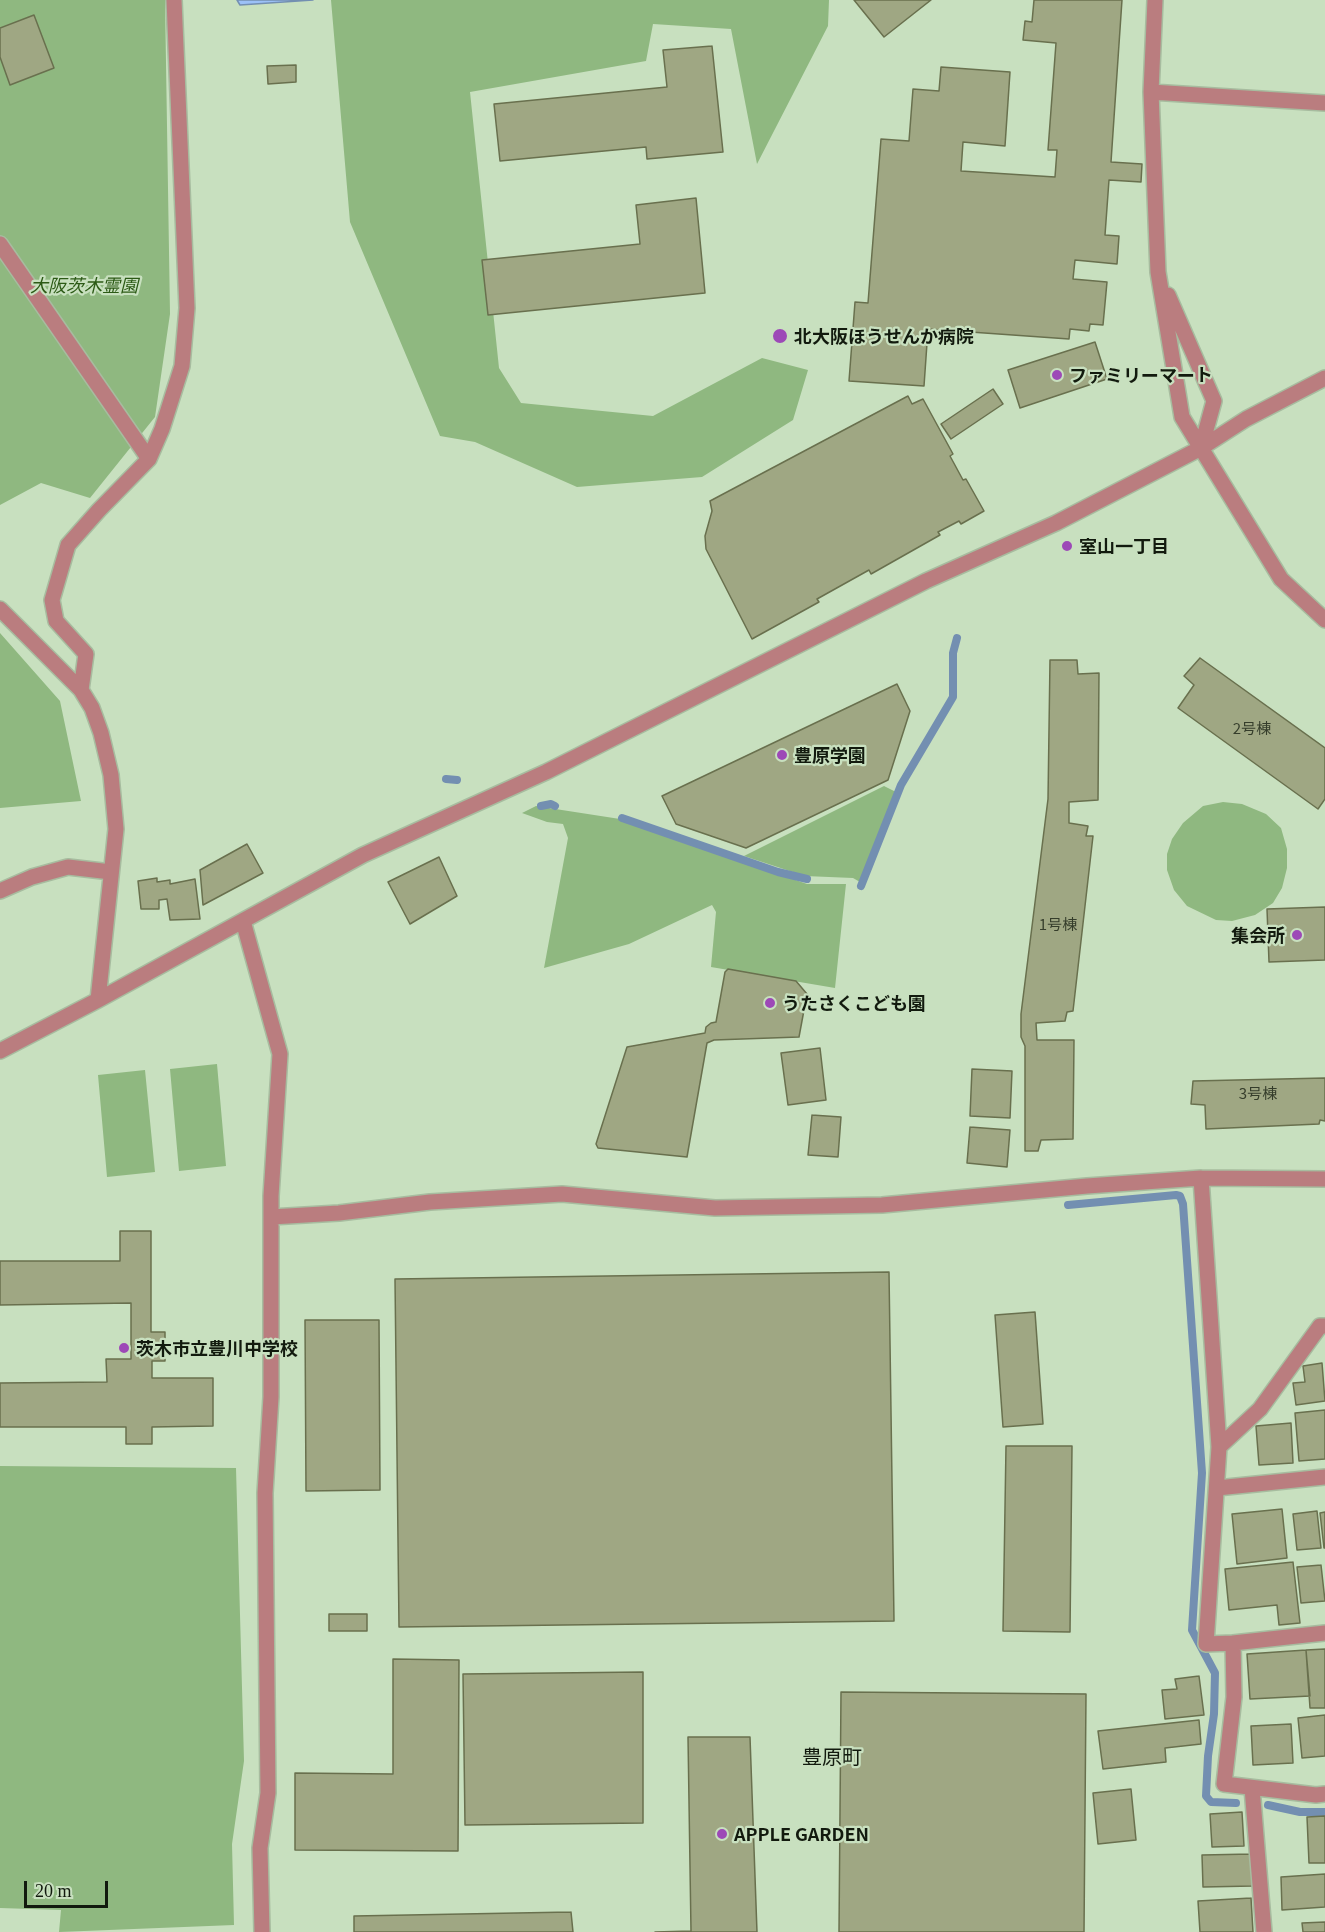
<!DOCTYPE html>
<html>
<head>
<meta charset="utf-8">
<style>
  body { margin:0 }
  #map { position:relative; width:1325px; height:1932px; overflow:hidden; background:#c8e0bf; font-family:Georgia,serif }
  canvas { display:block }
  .scale { position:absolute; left:24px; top:1881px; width:84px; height:27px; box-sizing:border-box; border:3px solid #121a0e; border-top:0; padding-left:8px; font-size:18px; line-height:21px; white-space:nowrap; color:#121a0e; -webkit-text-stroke:4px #c8e0bf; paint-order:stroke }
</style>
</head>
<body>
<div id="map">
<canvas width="1325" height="1932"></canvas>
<div class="scale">20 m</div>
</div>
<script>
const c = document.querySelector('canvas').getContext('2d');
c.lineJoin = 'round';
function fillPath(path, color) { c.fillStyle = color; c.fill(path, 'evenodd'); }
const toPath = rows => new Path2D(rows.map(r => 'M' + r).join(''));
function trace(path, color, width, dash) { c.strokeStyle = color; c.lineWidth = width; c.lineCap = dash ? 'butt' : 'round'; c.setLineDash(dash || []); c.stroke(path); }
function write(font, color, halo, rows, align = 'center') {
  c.font = font + ' Georgia,"Noto Sans JP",serif'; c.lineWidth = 4.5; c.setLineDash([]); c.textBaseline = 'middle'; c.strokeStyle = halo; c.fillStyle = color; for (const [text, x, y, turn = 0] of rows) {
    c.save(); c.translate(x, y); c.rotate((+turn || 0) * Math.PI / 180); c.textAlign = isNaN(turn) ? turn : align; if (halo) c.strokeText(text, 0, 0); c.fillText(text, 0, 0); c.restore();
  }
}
const green = toPath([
  [0,0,165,0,170,314,155,417,90,498,41,483,0,505],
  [331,0,829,0,828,26,757,164,731,29,653,24,646,61,470,92,499,368,521,403,653,416,762,358,808,370,793,420,702,477,577,487,475,442,440,436,350,222],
  [0,633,60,701,81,801,0,808],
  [884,786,896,792,860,882,853,878,805,876,744,856],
  [1223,802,1242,804,1266,814,1281,828,1287,849,1287,868,1282,888,1273,903,1255,915,1232,921,1216,920,1187,906,1174,890,1167,870,1167,854,1172,839,1183,823,1203,806],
  [536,806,620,819,807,884,846,884,835,988,711,967,716,912,712,905,629,944,544,968,568,838,563,824,547,822,522,813],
  [217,1064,226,1166,179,1171,170,1069],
  [145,1070,155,1172,107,1177,98,1075],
  [0,1466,236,1468,244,1761,232,1844,234,1925,59,1932,61,1910,0,1908]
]);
const water = toPath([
  [237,0,313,0,240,5,237,0]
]);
const stream = toPath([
  [446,779,457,780],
  [541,806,551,804,555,806],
  [622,818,778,872,807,879],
  [861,886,901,785,953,697,953,653,957,638],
  [1068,1205,1176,1195,1180,1196,1183,1204,1202,1473,1192,1630,1215,1673,1214,1714,1208,1756,1206,1796,1211,1802,1236,1803],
  [1268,1805,1300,1812,1325,1812]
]);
const building = toPath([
  [854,0,931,0,884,37,854,0],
  [1034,0,1122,0,1111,162,1142,164,1141,182,1109,180,1105,235,1119,236,1117,264,1075,260,1073,279,1107,282,1103,325,1090,324,1089,331,1070,329,1069,339,928,329,924,386,849,381,855,302,868,303,881,139,909,141,913,89,939,91,941,67,1010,72,1005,146,963,142,961,171,1055,177,1057,150,1048,150,1056,43,1023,40,1025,21,1032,22,1034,0],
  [34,15,54,68,10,85,0,57,0,28,34,15],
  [712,46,723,152,647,159,646,147,500,161,494,104,667,87,663,50,712,46],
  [296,65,296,82,268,84,267,66,296,65],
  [696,198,705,293,488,315,482,260,640,244,636,205,696,198],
  [1095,342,1107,379,1020,408,1008,370,1095,342],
  [993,389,1003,404,951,439,941,424,993,389],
  [908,396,912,404,923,399,953,454,950,456,963,480,966,479,984,511,961,524,959,521,938,532,940,535,871,574,869,570,817,599,819,602,752,639,706,549,705,536,712,511,710,501,908,396],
  [1200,658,1325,748,1325,799,1318,809,1178,708,1194,685,1184,676,1200,658],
  [1050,660,1077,660,1078,674,1099,673,1098,800,1069,802,1069,823,1088,826,1086,836,1093,836,1073,1011,1067,1012,1065,1021,1036,1023,1037,1040,1074,1040,1073,1139,1041,1140,1038,1151,1025,1151,1025,1046,1021,1037,1021,1014,1048,799,1050,660],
  [897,684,910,711,888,780,746,848,676,824,662,796,897,684],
  [247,844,263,873,203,905,200,870,247,844],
  [439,857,457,896,410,924,388,882,439,857],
  [157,878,157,882,170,880,170,884,195,879,200,919,170,920,167,899,159,900,159,909,141,909,138,881,157,878],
  [1325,907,1325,960,1269,962,1267,909,1325,907],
  [728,969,796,981,807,994,799,1037,714,1040,707,1043,687,1157,598,1148,596,1144,627,1047,705,1033,706,1027,711,1023,716,1022,725,972,728,969],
  [820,1048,826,1100,788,1105,781,1053,820,1048],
  [972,1069,1012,1071,1010,1118,970,1116,972,1069],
  [1325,1078,1325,1121,1320,1120,1319,1124,1206,1129,1205,1105,1191,1104,1193,1081,1325,1078],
  [812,1115,841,1117,838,1157,808,1155,812,1115],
  [970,1127,1010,1130,1007,1167,967,1163,970,1127],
  [120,1231,151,1231,151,1332,165,1332,165,1361,152,1361,152,1378,213,1378,213,1426,152,1427,152,1444,126,1444,126,1427,0,1427,0,1383,107,1382,106,1359,131,1359,131,1303,0,1305,0,1261,120,1261,120,1231],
  [889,1272,894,1621,399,1627,395,1279,889,1272],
  [1035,1312,1043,1424,1003,1427,995,1315,1035,1312],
  [305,1320,379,1320,380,1490,306,1491,305,1320],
  [1322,1363,1325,1401,1296,1405,1293,1383,1305,1382,1303,1366,1322,1363],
  [1325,1410,1325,1459,1299,1461,1295,1413,1325,1410],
  [1291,1423,1293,1463,1259,1465,1256,1426,1291,1423],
  [1006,1446,1072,1446,1070,1632,1003,1631,1006,1446],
  [1282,1509,1287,1558,1237,1564,1232,1514,1282,1509],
  [1317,1511,1321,1548,1297,1550,1293,1514,1317,1511],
  [1325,1512,1325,1548,1324,1548,1320,1513,1325,1512],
  [1293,1562,1300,1623,1279,1625,1277,1605,1229,1610,1225,1569,1293,1562],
  [1321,1565,1325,1601,1301,1603,1297,1567,1321,1565],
  [329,1614,367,1614,367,1631,329,1631,329,1614],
  [1325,1649,1325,1708,1310,1708,1306,1650,1325,1649],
  [1306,1650,1310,1696,1250,1699,1247,1654,1306,1650],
  [393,1659,459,1660,458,1851,295,1850,295,1773,393,1774,393,1659],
  [643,1672,643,1823,465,1825,463,1674,643,1672],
  [1199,1676,1204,1715,1165,1719,1162,1690,1177,1689,1175,1679,1199,1676],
  [841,1692,1086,1694,1084,1932,839,1932,841,1692],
  [1325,1715,1325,1756,1302,1758,1298,1718,1325,1715],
  [1199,1720,1201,1744,1165,1748,1166,1762,1103,1769,1098,1731,1199,1720],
  [1291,1724,1293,1763,1253,1765,1251,1726,1291,1724],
  [688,1737,750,1737,757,1932,655,1932,691,1931,688,1737],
  [1131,1789,1136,1840,1098,1844,1093,1793,1131,1789],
  [1242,1812,1244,1846,1212,1847,1210,1814,1242,1812],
  [1325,1816,1325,1863,1309,1863,1307,1817,1325,1816],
  [1252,1854,1253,1886,1203,1887,1202,1855,1252,1854],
  [1325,1874,1325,1907,1282,1910,1281,1877,1325,1874],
  [1251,1898,1253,1932,1200,1932,1198,1901,1251,1898],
  [571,1912,573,1932,354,1932,354,1916,571,1912],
  [1325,1922,1325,1932,1303,1932,1302,1923,1325,1922]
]);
const minor = toPath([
  [1155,0,1151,92,1158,272,1182,417,1281,579,1325,620],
  [1151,92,1325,103],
  [0,244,149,459],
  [1168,295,1214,401,1201,448],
  [0,609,81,690,92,708,101,733,111,775,116,829,98,1000],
  [81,690,86,654,56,621,52,600,68,545,99,510,149,459,162,429,182,366,187,308,174,0],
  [0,891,32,877,68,867,111,872],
  [243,921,280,1054,271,1196,271,1397,265,1493,268,1793,260,1848,262,1932],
  [0,1051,98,1000,363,855,546,772,926,581,1056,523,1201,448,1246,419,1325,378],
  [1201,1178,1219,1447,1206,1644,1233,1643,1234,1697,1224,1784,1316,1795,1325,1794],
  [271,1217,339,1213,430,1202,562,1194,715,1208,882,1205,1087,1186,1201,1178,1325,1179],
  [1219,1447,1260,1409,1320,1326,1325,1326],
  [1217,1488,1325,1477],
  [1233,1643,1325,1633],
  [1252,1788,1264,1932]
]);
const markers = [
  [780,336,8,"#9d49b7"],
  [1057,375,6,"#9d49b7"],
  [1067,546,6,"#9d49b7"],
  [782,755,6,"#9d49b7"],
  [1297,935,6,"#9d49b7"],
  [770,1003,6,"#9d49b7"],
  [124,1348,6,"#9d49b7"],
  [722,1834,6,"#9d49b7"]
];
const numberNames = [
  ["2号棟",1252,728],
  ["1号棟",1058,924],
  ["3号棟",1258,1093]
];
const parkNames = [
  ["大阪茨木霊園",84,285]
];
const poiNames = [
  ["北大阪ほうせんか病院",794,336],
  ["ファミリーマート",1069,375],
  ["室山一丁目",1079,546],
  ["豊原学園",794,755],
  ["集会所",1285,935,"right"],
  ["うたさくこども園",782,1003],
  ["茨木市立豊川中学校",136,1348],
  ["APPLE GARDEN",734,1834]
];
const neighbourhoodNames = [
  ["豊原町",832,1756]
];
fillPath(green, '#8fb880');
fillPath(water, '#9cc1f7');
trace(water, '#738fb1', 1.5);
trace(stream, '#738fb1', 8);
fillPath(building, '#9fa783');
trace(building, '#69704e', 1.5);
trace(minor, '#a7bc9f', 18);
trace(minor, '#ba7d7f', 15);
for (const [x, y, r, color] of markers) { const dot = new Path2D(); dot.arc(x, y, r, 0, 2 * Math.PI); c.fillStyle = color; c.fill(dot); trace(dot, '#c8e0bf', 2); }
write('15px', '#353d2b', null, numberNames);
write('italic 18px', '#2c5a16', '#c8e0bf', parkNames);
write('bold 18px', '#121a0e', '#c8e0bf', poiNames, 'left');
write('20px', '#121a0e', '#c8e0bf', neighbourhoodNames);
</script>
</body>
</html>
